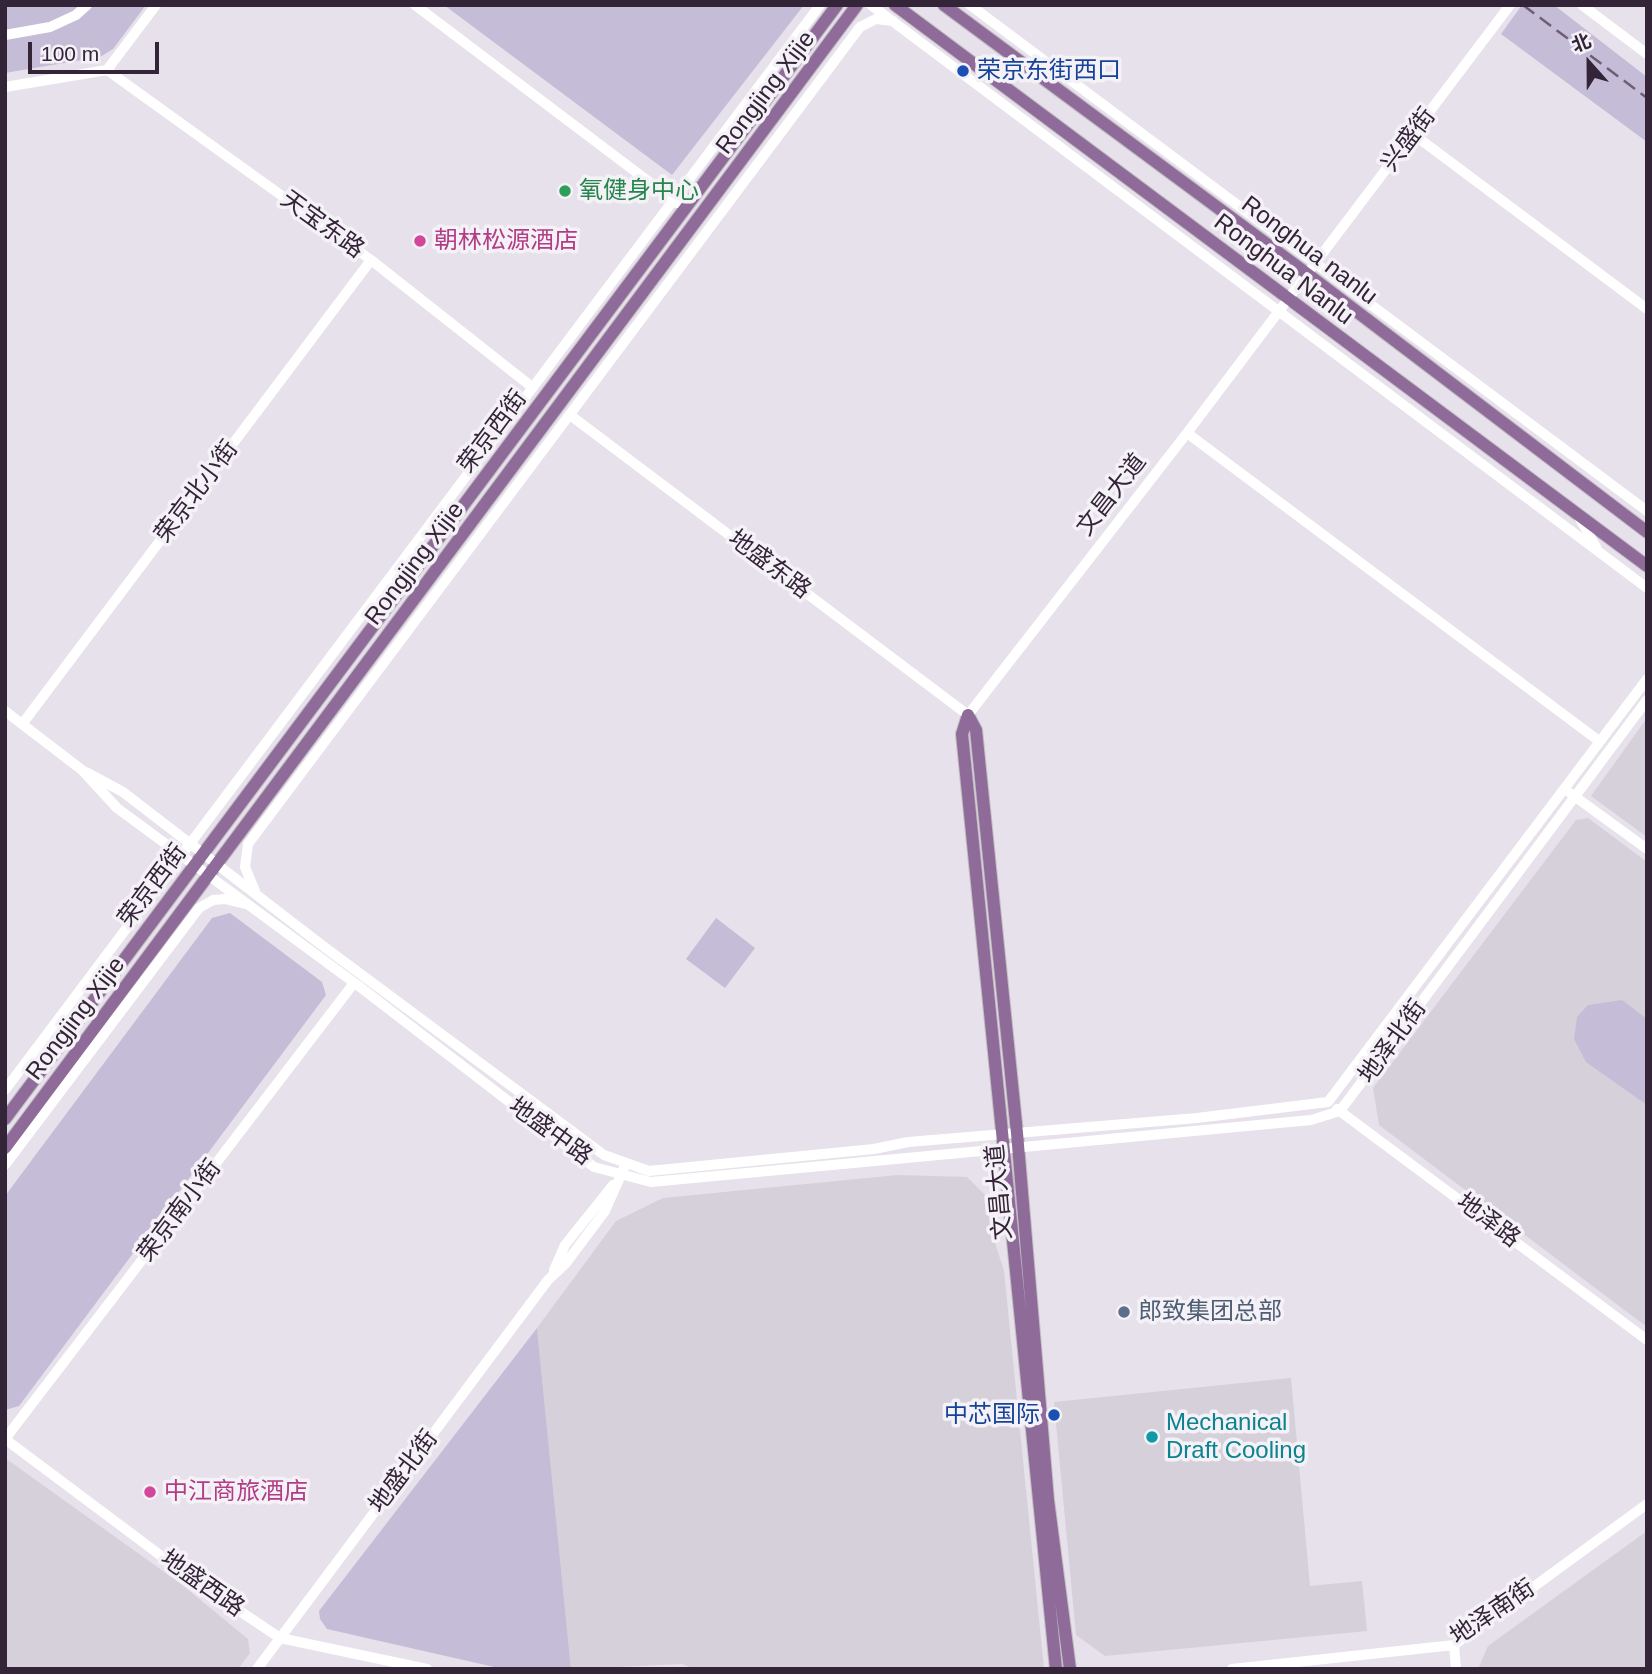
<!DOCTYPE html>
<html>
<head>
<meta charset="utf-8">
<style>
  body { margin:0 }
  #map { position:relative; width:1652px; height:1674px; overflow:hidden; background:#e6e1ea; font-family:Helvetica,"Noto Sans SC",sans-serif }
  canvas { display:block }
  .frame { position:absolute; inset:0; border:7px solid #342438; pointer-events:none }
  .north { position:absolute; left:1554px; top:28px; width:70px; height:70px; -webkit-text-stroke:5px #f4f1f7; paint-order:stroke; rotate:339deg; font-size:19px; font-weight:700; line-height:28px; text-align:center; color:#342438 }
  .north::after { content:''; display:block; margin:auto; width:24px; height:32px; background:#342438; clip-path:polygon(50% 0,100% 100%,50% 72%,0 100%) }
  .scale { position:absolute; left:28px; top:42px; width:131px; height:32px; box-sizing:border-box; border:4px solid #342438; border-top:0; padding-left:9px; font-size:21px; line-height:24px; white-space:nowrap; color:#342438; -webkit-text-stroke:5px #f4f1f7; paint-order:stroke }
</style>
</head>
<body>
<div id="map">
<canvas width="1652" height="1674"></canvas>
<div class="frame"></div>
<div class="north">北</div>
<div class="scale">100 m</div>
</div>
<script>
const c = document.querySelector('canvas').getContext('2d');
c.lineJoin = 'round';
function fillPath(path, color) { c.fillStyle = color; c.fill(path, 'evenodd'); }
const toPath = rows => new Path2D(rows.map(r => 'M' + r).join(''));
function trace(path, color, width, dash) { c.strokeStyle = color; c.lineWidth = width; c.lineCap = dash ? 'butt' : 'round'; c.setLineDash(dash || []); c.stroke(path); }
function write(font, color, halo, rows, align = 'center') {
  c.font = font + ' Helvetica,"Noto Sans SC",sans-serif'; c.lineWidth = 7; c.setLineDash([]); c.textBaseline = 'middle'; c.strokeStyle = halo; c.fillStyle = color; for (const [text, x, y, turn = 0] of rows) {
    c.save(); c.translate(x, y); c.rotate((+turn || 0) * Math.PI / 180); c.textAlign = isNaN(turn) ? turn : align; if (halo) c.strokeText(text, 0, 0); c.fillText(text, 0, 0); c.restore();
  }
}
const built = toPath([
  [1647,718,1647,837,1591,796],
  [1588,818,1647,862,1647,1327,1379,1125,1373,1088,1576,820],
  [898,1175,967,1177,990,1200,996,1246,1004,1271,1044,1669,694,1669,682,1664,571,1669,537,1328,616,1221,663,1198],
  [1291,1378,1310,1586,1362,1581,1367,1631,1105,1656,1076,1635,1054,1402],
  [5,1458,181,1584,248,1639,250,1653,238,1669,5,1669],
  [1647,1531,1647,1669,1478,1669,1488,1646]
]);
const green = toPath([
  [5,5,146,5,113,49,100,57,5,73],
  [444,5,804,5,672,175],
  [1522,5,1554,5,1647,77,1647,142,1501,34],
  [230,913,322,982,326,995,19,1406,5,1410,5,1196,212,918],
  [716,918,755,948,725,988,686,959],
  [1622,1000,1647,1019,1647,1105,1586,1062,1574,1039,1577,1017,1588,1005],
  [537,1328,571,1669,503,1669,327,1629,320,1619,319,1611]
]);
const minor = toPath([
  [415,5,677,203],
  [871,5,1647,588],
  [970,5,1647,511],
  [1582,5,1647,54],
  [5,35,50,27,76,15,87,5],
  [107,70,371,260,532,387],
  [5,87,107,70,156,5],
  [1413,134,1647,309],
  [570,415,968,715,1187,433,1510,5],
  [1187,433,1599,741],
  [1579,517,1596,547],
  [5,711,82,770,117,808,360,987,594,1167,651,1182,1311,1120,1340,1111,1647,700],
  [23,723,371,260],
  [86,772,123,792,323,946,604,1155,649,1171,874,1149,908,1142,1197,1118,1328,1102,1647,679],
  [1570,793,1647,849],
  [255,891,245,867,248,844,860,27,876,19,893,21],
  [5,1090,820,5],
  [1337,1109,1647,1340],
  [5,1165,199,908,213,900,225,899,245,904],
  [554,1270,565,1245,613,1185],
  [5,1439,354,983],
  [5,1439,192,1579,280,1638,427,1669],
  [1454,1645,1456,1669],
  [257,1669,548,1280,566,1263,605,1211,624,1168],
  [1232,1669,1454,1645,1647,1504]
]);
const major = toPath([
  [895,5,1647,566],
  [944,5,1306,273,1647,532],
  [968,715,976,730,1017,1133,1048,1500,1070,1669],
  [968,715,962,734,1056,1669],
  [5,1119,837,5],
  [5,1148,857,5]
]);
const rail = toPath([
  [1523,5,1647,98]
]);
const markers = [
  [963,71,7,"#1a4fb4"],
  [565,191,7,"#2e9e5b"],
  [420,241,7,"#d1479c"],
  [1124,1312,7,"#5c6f8a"],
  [1054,1415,7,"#1a4fb4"],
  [1152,1437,7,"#0f9aa8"],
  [150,1492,7,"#d1479c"]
];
const transitNames = [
  ["荣京东街西口",977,71],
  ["中芯国际",1040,1415,"right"]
];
const streetNames = [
  ["Rongjing Xijie",766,93,-53],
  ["兴盛街",1409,140,-53],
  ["天宝东路",322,225,36],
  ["Ronghua nanlu",1309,251,37],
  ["Ronghua Nanlu",1283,270,37],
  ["荣京西街",493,432,-53],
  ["荣京北小街",197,492,-53],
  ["文昌大道",1112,495,-52],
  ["Rongjing Xijie",415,564,-53],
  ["地盛东路",769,565,37],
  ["荣京西街",153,886,-53],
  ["Rongjing Xijie",76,1019,-53],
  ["地泽北街",1393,1042,-54],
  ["地盛中路",550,1132,36],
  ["文昌大道",1000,1192,-95],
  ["荣京南小街",180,1211,-53],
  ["地泽路",1488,1221,37],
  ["地盛北街",404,1472,-53],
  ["地盛西路",202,1584,35],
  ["地泽南街",1493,1613,-34]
];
const leisureNames = [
  ["氧健身中心",579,191]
];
const hotelNames = [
  ["朝林松源酒店",434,241],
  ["中江商旅酒店",164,1492]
];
const serviceNames = [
  ["郎致集团总部",1138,1312]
];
const cultureNames = [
  ["Mechanical",1166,1423],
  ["Draft Cooling",1166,1451]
];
fillPath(built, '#d5d0d9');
fillPath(green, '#c5bdd8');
trace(major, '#c2bdc3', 14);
trace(minor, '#fff', 10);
trace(major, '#8f6b9a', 12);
trace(rail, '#6f5e74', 2.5, [14, 7]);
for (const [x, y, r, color] of markers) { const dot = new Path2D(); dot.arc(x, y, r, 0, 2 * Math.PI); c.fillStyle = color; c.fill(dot); trace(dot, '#f4f1f7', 2.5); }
write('24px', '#164399', '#f4f1f7', transitNames, 'left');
write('24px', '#342438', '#f4f1f7', streetNames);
write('24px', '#27864d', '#f4f1f7', leisureNames, 'left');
write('24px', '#b23c85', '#f4f1f7', hotelNames, 'left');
write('24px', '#4e5e75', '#f4f1f7', serviceNames, 'left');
write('24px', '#0d838f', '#f4f1f7', cultureNames, 'left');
</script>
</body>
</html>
